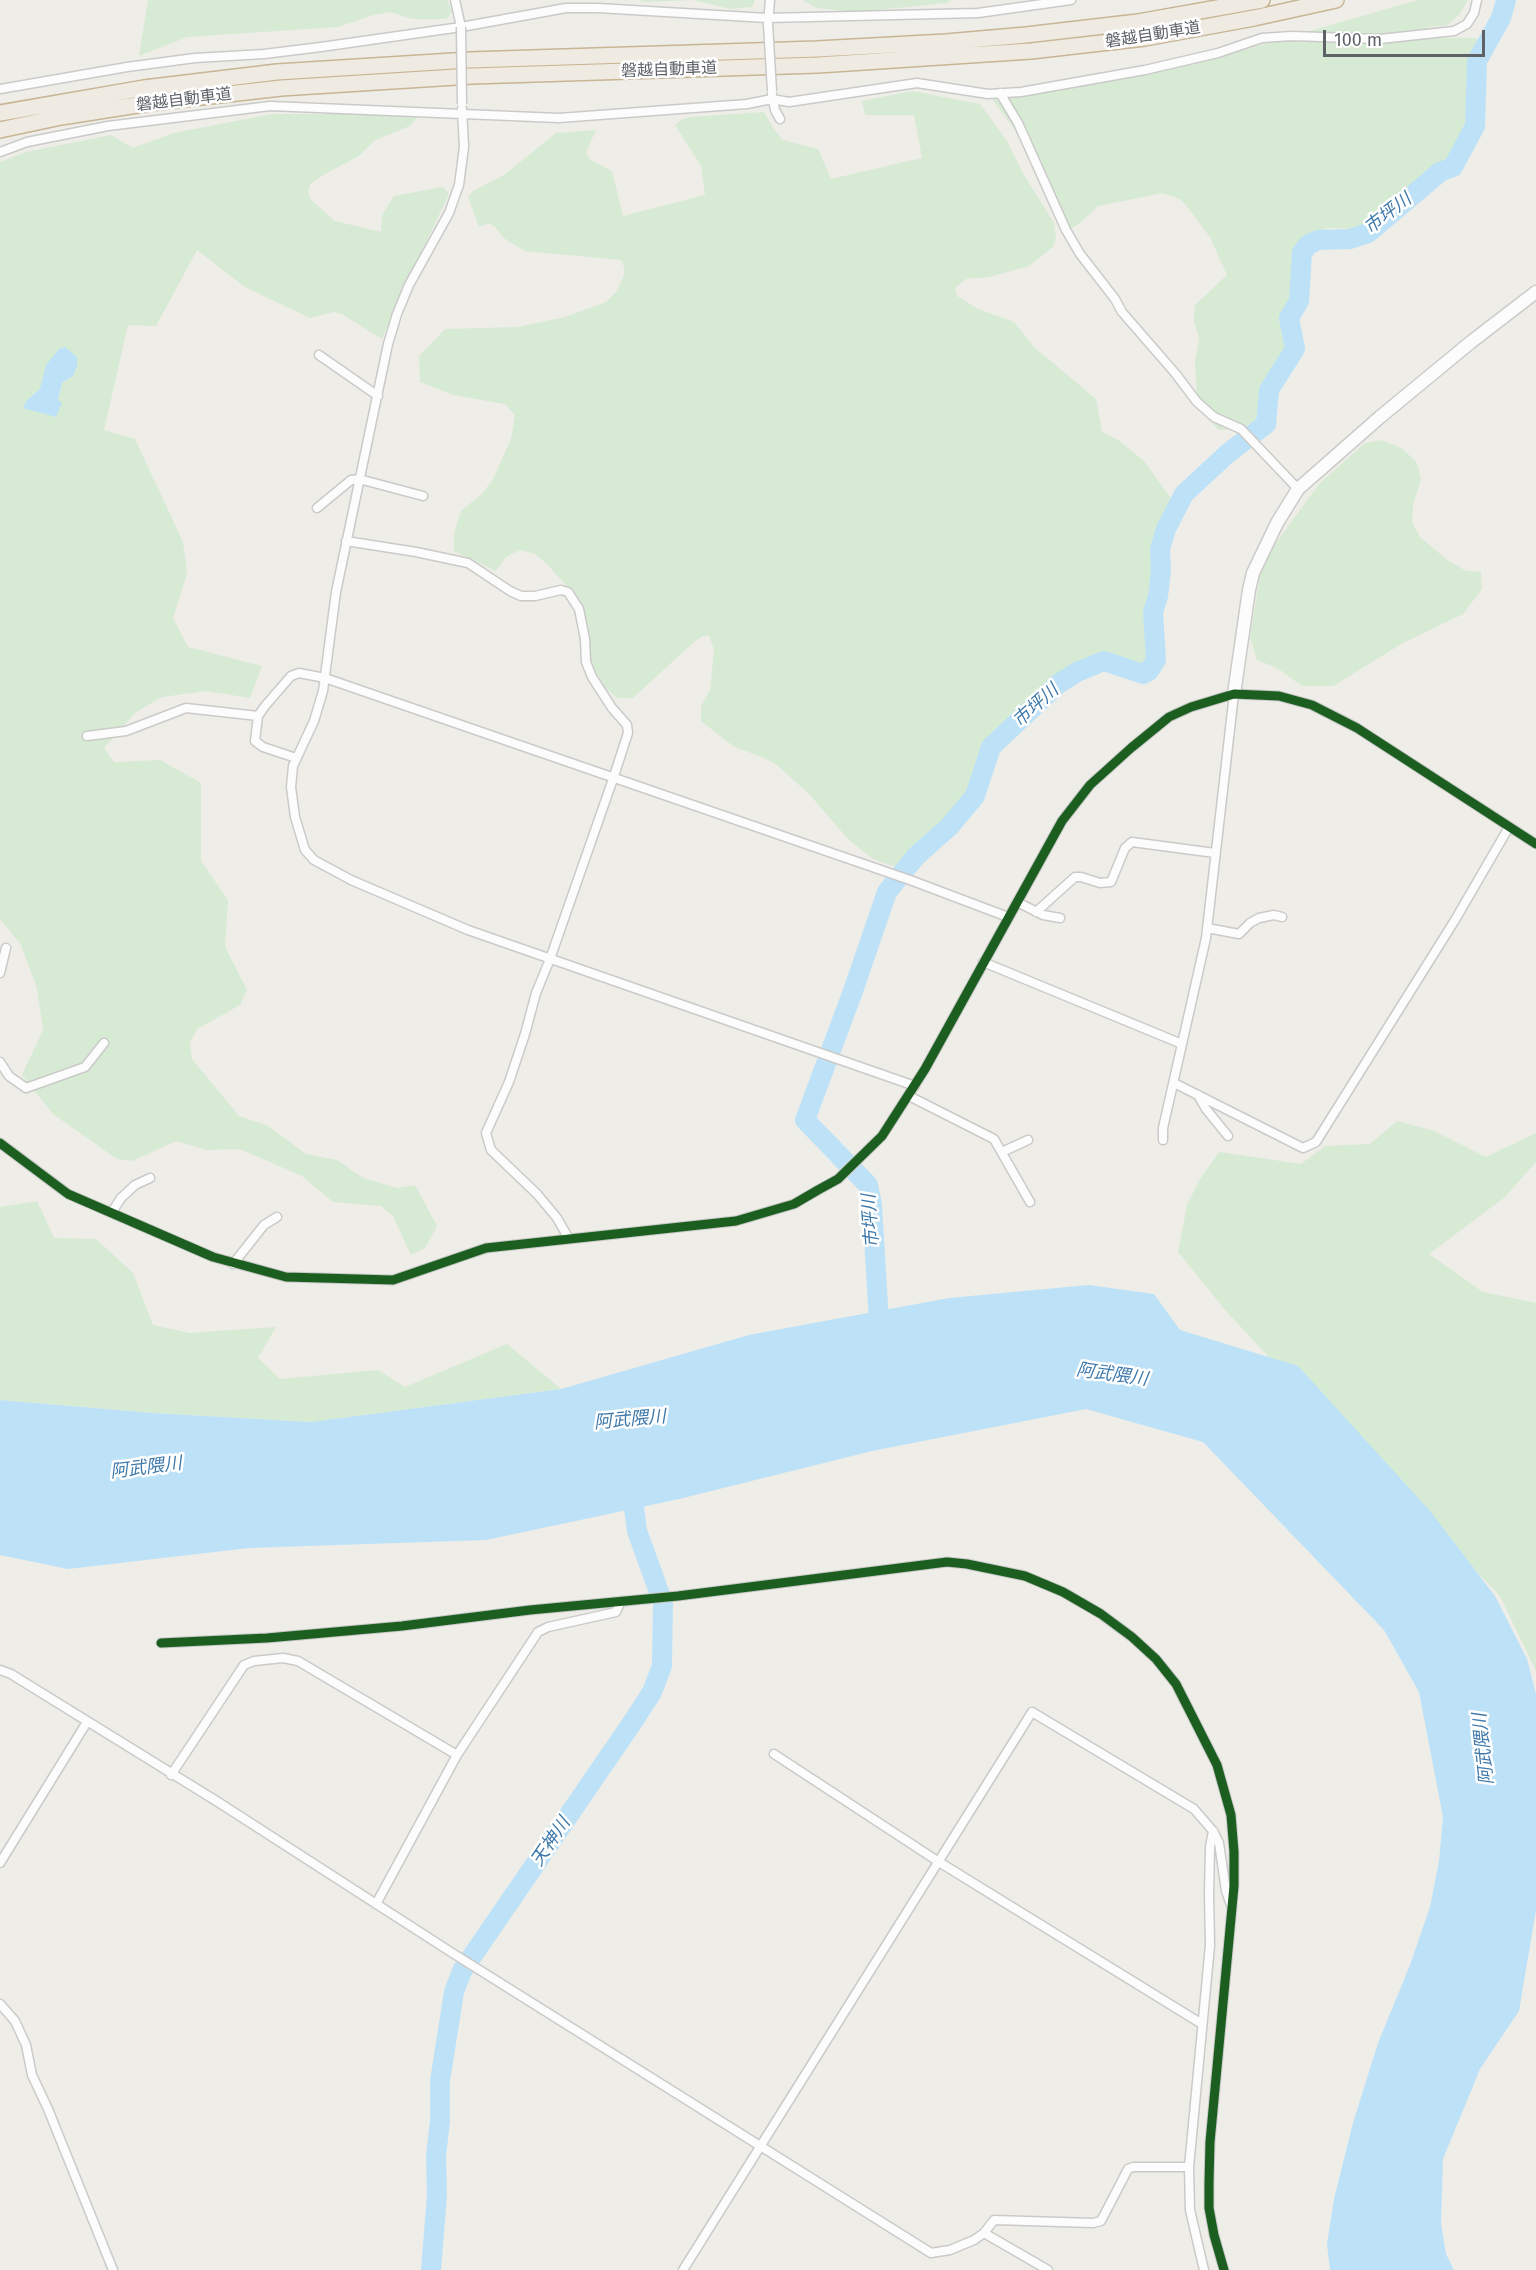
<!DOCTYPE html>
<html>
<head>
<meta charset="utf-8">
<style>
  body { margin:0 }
  #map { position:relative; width:1536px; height:2270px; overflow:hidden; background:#eeede8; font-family:"Fira Sans",sans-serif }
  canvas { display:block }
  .scale { position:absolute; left:1323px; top:30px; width:162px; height:27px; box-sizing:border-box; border:3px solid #5e6267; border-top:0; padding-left:8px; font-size:18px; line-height:21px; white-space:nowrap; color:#5e6267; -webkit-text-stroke:4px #fff; paint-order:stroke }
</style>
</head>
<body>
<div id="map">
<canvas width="1536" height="2270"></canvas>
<div class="scale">100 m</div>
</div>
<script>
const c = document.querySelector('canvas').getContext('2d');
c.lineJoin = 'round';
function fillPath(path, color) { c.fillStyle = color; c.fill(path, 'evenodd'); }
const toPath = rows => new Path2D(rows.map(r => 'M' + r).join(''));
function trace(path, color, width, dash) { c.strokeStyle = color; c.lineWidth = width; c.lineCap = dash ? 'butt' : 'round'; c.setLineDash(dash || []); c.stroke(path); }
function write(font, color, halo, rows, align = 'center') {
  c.font = font + ' "Fira Sans","Noto Sans JP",sans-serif'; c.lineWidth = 5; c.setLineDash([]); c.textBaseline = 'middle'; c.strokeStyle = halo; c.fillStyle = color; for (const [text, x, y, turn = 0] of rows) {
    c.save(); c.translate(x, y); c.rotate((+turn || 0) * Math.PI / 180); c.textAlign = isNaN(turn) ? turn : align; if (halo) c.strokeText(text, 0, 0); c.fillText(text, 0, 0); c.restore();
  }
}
const green = toPath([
  [148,0,447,0,452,11,447,19,412,19,391,12,373,15,338,27,187,37,139,56],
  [639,0,755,0,752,7,731,9,693,0,644,2],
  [803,0,951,0,946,3,857,12,816,8],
  [1418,0,1468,0,1459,15,1447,25,1427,27,1423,38,1477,38,1467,133,1436,174,1416,188,1373,225,1358,229,1327,228,1293,252,1294,293,1286,324,1288,356,1269,390,1255,420,1241,429,1219,430,1208,419,1197,398,1195,362,1199,338,1194,321,1195,305,1227,275,1210,237,1185,204,1179,199,1163,193,1098,206,1079,224,1068,230,1047,174,990,96,1219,57],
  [912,91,980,104,1007,141,1024,175,1054,223,1056,239,1053,247,1029,266,989,277,966,279,955,288,957,296,978,309,1014,322,1035,348,1096,399,1102,432,1118,440,1144,461,1172,500,1173,508,1163,538,1159,590,1150,619,1146,660,1135,671,1098,666,1040,701,1003,745,979,804,957,831,914,873,873,859,849,840,809,794,777,765,764,758,733,746,701,721,701,706,710,690,714,650,709,635,701,637,695,641,633,698,617,698,604,687,592,667,587,623,579,600,547,564,535,554,520,550,506,557,496,571,454,551,454,533,459,517,462,510,482,494,493,479,511,439,515,415,505,404,453,395,420,382,419,356,445,329,518,327,565,317,606,302,617,291,624,275,624,267,621,260,525,251,505,239,495,227,488,223,479,227,468,197,473,191,504,175,556,133,596,130,586,152,589,159,612,171,623,216,705,195,701,166,675,125,681,120,690,117,764,112,773,128,783,140,818,149,831,179,922,158,914,115,865,115,862,101],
  [272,114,420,114,410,126,375,140,359,156,323,175,310,184,308,192,311,200,335,221,381,232,382,215,394,196,443,187,449,194,399,299,382,339,342,314,334,312,310,318,245,287,197,250,156,326,128,325,104,430,135,439,183,542,187,574,173,618,188,647,262,666,250,698,207,691,162,697,136,712,104,748,114,762,160,760,201,783,201,861,228,900,225,947,247,990,240,1005,197,1029,190,1043,192,1059,239,1116,268,1126,306,1154,337,1160,363,1178,397,1188,415,1185,437,1226,425,1248,411,1255,393,1216,381,1206,333,1202,302,1176,240,1149,207,1150,176,1141,132,1161,117,1159,53,1114,22,1075,43,1030,37,988,21,945,0,919,0,162,26,152,111,135,133,148,174,133],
  [65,347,70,353,73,376,62,383,58,400,27,400,40,389],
  [1382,440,1403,449,1417,463,1421,479,1413,505,1412,522,1420,537,1446,559,1466,571,1481,572,1482,589,1463,614,1403,643,1333,686,1302,686,1277,668,1257,660,1250,638,1262,562,1319,484,1365,443],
  [1397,1121,1434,1131,1486,1157,1536,1133,1536,1162,1505,1197,1429,1254,1483,1292,1536,1303,1536,1671,1500,1596,1279,1368,1226,1311,1178,1252,1187,1205,1200,1179,1219,1152,1301,1164,1325,1146,1370,1144],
  [37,1201,54,1238,96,1239,133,1273,153,1325,189,1333,276,1327,258,1358,280,1379,378,1370,405,1387,507,1344,561,1389,311,1422,153,1413,0,1400,0,1207]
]);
const water = toPath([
  [65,347,77,357,77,366,73,376,62,383,58,400,62,403,56,417,23,408,27,400,40,389,46,365,59,349],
  [1089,1285,1154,1294,1180,1330,1298,1366,1431,1512,1495,1596,1527,1659,1536,1694,1536,1910,1519,2011,1480,2069,1443,2159,1441,2223,1446,2254,1454,2270,1330,2270,1327,2244,1334,2199,1353,2123,1378,2043,1410,1965,1430,1907,1439,1861,1443,1817,1419,1692,1384,1630,1203,1442,1086,1409,872,1451,679,1499,486,1540,249,1548,68,1569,0,1555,0,1400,153,1413,311,1422,561,1389,749,1335,949,1298]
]);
const river = toPath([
  [880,1338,872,1205,868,1185,805,1120,853,991,887,892,916,856,949,827,975,796,991,747,1058,684,1077,672,1104,661,1143,674,1149,671,1156,660,1153,612,1158,596,1161,571,1160,549,1166,529,1184,494,1227,454,1266,424,1269,390,1295,349,1289,318,1299,301,1302,253,1308,245,1318,240,1350,239,1368,233,1440,172,1453,167,1475,126,1477,61,1501,18,1506,0],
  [431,2270,437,2195,436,2156,440,2121,440,2081,454,1992,462,1971,634,1720,652,1692,662,1666,663,1603,637,1531,631,1484]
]);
const street = toPath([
  [455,0,461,27],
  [768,23,770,0],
  [0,89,127,67,195,58,264,54,321,47,461,27,566,8,598,8,767,18,978,13,1071,0],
  [1000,93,1018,123,1066,230,1080,254,1115,299,1122,312,1175,373,1197,402,1214,417,1241,429,1298,489],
  [772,95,775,110,780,119],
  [462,109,464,147,459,185,449,213,409,285,397,314,388,344,336,592,323,691,314,721,293,766,291,787,295,817,305,850,314,860,351,880,468,930,915,1086],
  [0,152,27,142,108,126,270,106,559,118,747,104,772,99,789,102,917,83,988,94,1021,92,1145,70,1218,53,1262,38,1292,36,1380,39,1454,31,1467,24,1474,13,1477,0],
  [319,355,378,396],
  [317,508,351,480,359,479,423,496],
  [346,541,416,552,468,563,510,591,521,596,535,596,561,590,568,592,579,609,585,639,586,662,592,677,612,708,627,725,628,733,613,779,550,959,536,993,525,1034,509,1082,486,1133,491,1150,537,1194,557,1218,569,1239],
  [87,736,126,731,186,708,258,716],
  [296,758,263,747,255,741,258,716,265,706,291,676,299,673,325,678,910,880,1008,917],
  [1017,902,1043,915,1060,918],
  [1036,912,1075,877,1081,877,1100,883,1111,882,1125,848,1132,842,1215,853],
  [1207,928,1239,934,1250,923,1259,918,1274,915,1282,917],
  [983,962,1182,1044],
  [0,973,6,948],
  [0,1062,9,1076,26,1088,85,1067,104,1043],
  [1174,1083,1303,1148,1316,1142,1455,920,1509,827],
  [1198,1095,1206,1109,1228,1136],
  [909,1096,994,1139,1030,1202],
  [1163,1140,1163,1128,1206,938,1234,694],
  [0,1143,68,1194,213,1257,286,1277,393,1280,486,1248,736,1221,794,1204,818,1190,838,1179,882,1136,925,1069,1062,821,1090,785,1131,748,1169,717,1191,707,1234,694,1279,696,1312,705,1357,728,1536,844],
  [1002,1152,1028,1140],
  [112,1212,121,1198,135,1185,150,1178],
  [233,1264,264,1225,277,1217],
  [161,1643,267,1638,402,1626,530,1610,678,1596,947,1562,967,1564,1025,1576,1063,1592,1101,1614,1132,1637,1156,1659,1176,1684,1217,1765,1231,1815,1234,1852,1234,1886,1210,2142,1209,2183,1209,2208,1214,2235,1224,2270],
  [0,1670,11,1674,218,1802,454,1954,931,2253,950,2250,974,2240,984,2233,994,2220,1093,2223,1101,2221,1128,2169,1133,2167,1189,2167],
  [774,1754,939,1862,1202,2024],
  [171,1775,244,1665,254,1661,283,1658,298,1661,457,1755],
  [0,1863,87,1722],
  [376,1904,457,1755,538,1632,548,1627,616,1612,621,1601],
  [0,2004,15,2021,26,2045,32,2075,48,2109,113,2270],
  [984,2233,1048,2270],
  [683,2270,1032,1712,1194,1809,1213,1831,1219,1843,1226,1891,1231,1905],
  [1204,2270,1190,2210,1189,2167,1210,1945,1209,1894,1210,1847,1213,1831]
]);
const secondary = toPath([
  [1234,694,1249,590,1253,573,1277,523,1298,489,1380,417,1471,342,1536,292]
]);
const highway = toPath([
  [0,113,144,88,277,72,469,60,817,49,946,42,1026,35,1138,22,1262,0],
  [0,130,61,117,150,103,281,88,472,76,818,65,1031,51,1145,38,1254,18,1336,0]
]);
const streetBridge = toPath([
  [768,24,772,91],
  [461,27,462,104]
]);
const cycleway = toPath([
  [0,1143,68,1194,213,1257,286,1277,393,1280,486,1248,736,1221,794,1204,818,1190,838,1179,882,1136,925,1069,1062,821,1090,785,1131,748,1169,717,1191,707,1234,694,1279,696,1312,705,1357,728,1536,844],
  [161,1643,267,1638,402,1626,530,1610,678,1596,947,1562,967,1564,1025,1576,1063,1592,1101,1614,1132,1637,1156,1659,1176,1684,1217,1765,1231,1815,1234,1852,1234,1886,1210,2142,1209,2183,1209,2208,1214,2235,1224,2270]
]);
const streetNames = [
  ["磐越自動車道",1153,35,-9],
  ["磐越自動車道",669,70,-2],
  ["磐越自動車道",184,100,-7]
];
const waterNames = [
  ["市坪川",1388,214,-38],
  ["市坪川",1036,706,-42],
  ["市坪川",871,1221,-94],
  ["阿武隈川",1112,1375,8],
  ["阿武隈川",630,1420,-5],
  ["阿武隈川",146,1468,-7],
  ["阿武隈川",1484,1749,-96],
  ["天神川",551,1842,-56]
];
fillPath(green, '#d7ead4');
fillPath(water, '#bde2f8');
trace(river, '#bde2f8', 20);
trace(street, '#cacac9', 11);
trace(secondary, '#cbcbca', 15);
trace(highway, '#c7b594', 18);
trace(street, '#fcfcfc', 8);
trace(secondary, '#fcfcfc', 12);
trace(highway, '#f0ebe2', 15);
trace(streetBridge, '#cacac9', 11, []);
trace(streetBridge, '#fcfcfc', 8);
trace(cycleway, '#1b5e20', 9);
write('16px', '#5e6267', '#fff', streetNames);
write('italic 18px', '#3f79ab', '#fff', waterNames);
</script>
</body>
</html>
